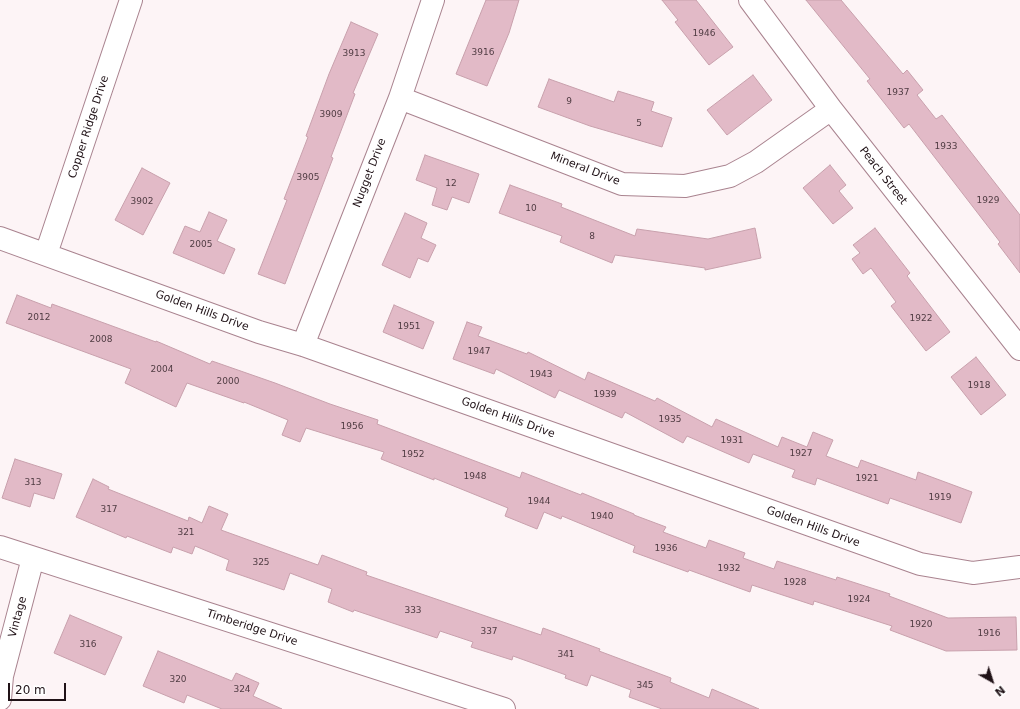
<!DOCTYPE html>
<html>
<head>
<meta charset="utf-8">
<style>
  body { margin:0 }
  #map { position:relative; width:1020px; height:709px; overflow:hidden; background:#fdf4f6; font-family:"DejaVu Sans",sans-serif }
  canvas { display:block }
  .north { position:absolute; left:972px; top:661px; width:40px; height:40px; -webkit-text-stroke:3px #fff; paint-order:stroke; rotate:141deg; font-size:11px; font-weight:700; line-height:16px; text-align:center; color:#201217 }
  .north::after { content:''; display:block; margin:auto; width:14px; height:18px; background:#201217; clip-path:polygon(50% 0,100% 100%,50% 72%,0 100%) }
  .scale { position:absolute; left:8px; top:683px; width:58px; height:18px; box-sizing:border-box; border:2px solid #201217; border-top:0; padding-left:5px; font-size:12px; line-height:14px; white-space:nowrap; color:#201217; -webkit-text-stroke:3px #fff; paint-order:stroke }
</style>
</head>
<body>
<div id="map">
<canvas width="1020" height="709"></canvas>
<div class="north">N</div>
<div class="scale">20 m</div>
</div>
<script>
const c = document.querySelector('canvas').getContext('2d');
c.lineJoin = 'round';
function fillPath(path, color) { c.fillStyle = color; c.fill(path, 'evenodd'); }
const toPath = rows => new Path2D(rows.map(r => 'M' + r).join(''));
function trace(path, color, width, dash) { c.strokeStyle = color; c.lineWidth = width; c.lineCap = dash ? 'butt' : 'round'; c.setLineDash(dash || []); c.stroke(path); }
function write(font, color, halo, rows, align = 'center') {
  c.font = font + ' "DejaVu Sans",sans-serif'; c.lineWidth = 3; c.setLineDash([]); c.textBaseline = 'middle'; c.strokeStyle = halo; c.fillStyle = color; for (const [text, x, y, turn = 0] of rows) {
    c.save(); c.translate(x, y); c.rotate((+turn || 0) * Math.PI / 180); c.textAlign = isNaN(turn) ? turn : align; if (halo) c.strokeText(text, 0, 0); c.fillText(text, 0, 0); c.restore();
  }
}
const building = toPath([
  [486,0,519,0,509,33,487,86,456,74,486,0],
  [662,0,696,0,733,47,709,65,675,22,678,20,662,0],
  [806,0,841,0,903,74,907,70,923,90,917,95,936,119,942,115,1020,215,1020,273,998,244,1000,242,909,124,904,128,867,81,870,79,806,0],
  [351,22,378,34,353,93,355,94,331,157,333,158,285,284,258,274,287,200,284,199,308,137,306,136,329,74,351,22],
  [753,75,772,100,727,135,707,110,753,75],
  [549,79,614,102,618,91,654,102,651,111,672,118,662,147,590,126,538,107,549,79],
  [425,155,479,174,469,203,452,197,447,210,432,205,437,188,416,180,425,155],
  [830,165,846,185,839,191,853,208,833,224,803,188,830,165],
  [142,168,170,183,143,235,115,220,142,168],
  [510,185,562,204,561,207,635,236,637,229,708,239,755,228,761,258,705,270,705,268,615,255,612,263,560,242,562,236,499,213,510,185],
  [209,212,227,220,217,241,235,249,224,274,173,253,185,226,200,232,209,212],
  [405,213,427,223,421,238,436,245,428,262,418,258,410,278,382,265,405,213],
  [875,228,910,273,907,276,950,332,926,351,891,306,896,302,871,268,863,274,852,259,860,253,853,245,875,228],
  [17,295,51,308,52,304,156,342,156,341,210,364,212,361,275,383,330,404,378,420,377,424,520,478,522,472,581,495,582,493,634,514,634,515,666,527,663,532,706,548,709,540,745,553,743,558,774,569,777,561,836,580,837,577,890,594,889,596,948,618,1016,617,1017,650,946,651,890,630,892,626,814,601,813,605,752,585,750,592,689,570,688,572,633,552,635,546,562,516,561,519,544,512,537,529,505,516,508,508,434,478,434,480,381,459,384,452,306,428,300,442,282,435,288,420,244,402,244,403,187,383,176,407,125,383,131,369,6,323,17,295],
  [394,305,434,322,423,349,383,332,394,305],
  [467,322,482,327,478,336,527,354,528,352,585,380,588,372,655,401,657,398,712,427,716,419,778,447,782,437,807,447,813,432,833,440,826,456,858,468,861,460,916,480,918,472,972,492,961,523,890,498,888,504,817,478,815,485,792,477,795,470,753,454,749,463,687,436,683,443,625,412,622,418,559,390,555,398,496,369,494,374,453,359,467,322],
  [976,357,1006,395,981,415,951,377,976,357],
  [15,459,62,474,54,499,34,493,30,507,2,498,15,459],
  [93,479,109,487,108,489,188,521,189,517,202,523,209,506,228,514,221,530,318,565,322,555,367,572,366,575,541,635,543,628,600,649,599,651,671,678,670,682,709,698,712,689,759,709,662,709,629,697,631,690,591,675,587,686,565,678,566,675,513,656,512,660,471,647,473,642,440,631,437,638,354,610,353,612,328,602,332,589,290,573,284,590,226,570,229,560,195,546,192,554,173,547,171,553,127,536,126,538,76,517,93,479],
  [70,615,122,637,105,675,54,653,70,615],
  [158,651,232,681,236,673,259,683,253,696,282,709,222,709,187,695,184,703,143,686,158,651]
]);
const minor = toPath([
  [750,0,831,109,1020,349],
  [400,98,622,184,685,186,730,176,756,162,831,109],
  [0,238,259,332,303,345,920,564,973,573,1020,567],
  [46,254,131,0],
  [303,345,400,98,433,0],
  [0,547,504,709],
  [0,699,2,676,33,558]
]);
const numberNames = [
  ["1946",704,34],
  ["3916",483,53],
  ["3913",354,54],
  ["1937",898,93],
  ["9",569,102],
  ["3909",331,115],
  ["5",639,124],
  ["1933",946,147],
  ["3905",308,178],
  ["12",451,184],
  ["1929",988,201],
  ["3902",142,202],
  ["10",531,209],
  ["8",592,237],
  ["2005",201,245],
  ["2012",39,318],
  ["1922",921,319],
  ["1951",409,327],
  ["2008",101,340],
  ["1947",479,352],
  ["2004",162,370],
  ["1943",541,375],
  ["2000",228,382],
  ["1918",979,386],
  ["1939",605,395],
  ["1935",670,420],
  ["1956",352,427],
  ["1931",732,441],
  ["1927",801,454],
  ["1952",413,455],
  ["1948",475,477],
  ["1921",867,479],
  ["313",33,483],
  ["1919",940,498],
  ["1944",539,502],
  ["317",109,510],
  ["1940",602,517],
  ["321",186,533],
  ["1936",666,549],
  ["325",261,563],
  ["1932",729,569],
  ["1928",795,583],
  ["1924",859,600],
  ["333",413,611],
  ["1920",921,625],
  ["337",489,632],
  ["1916",989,634],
  ["316",88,645],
  ["341",566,655],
  ["320",178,680],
  ["345",645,686],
  ["324",242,690]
];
const streetNames = [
  ["Copper Ridge Drive",89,127,-72],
  ["Mineral Drive",585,169,21],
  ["Nugget Drive",370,173,-69],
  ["Peach Street",883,176,52],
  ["Golden Hills Drive",202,311,20],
  ["Golden Hills Drive",508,418,20],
  ["Golden Hills Drive",813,527,20],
  ["Vintage",18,617,-75],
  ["Timberidge Drive",252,628,18]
];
fillPath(building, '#e2bac7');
trace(building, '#c8a0ac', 1);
trace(minor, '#a9838f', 24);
trace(minor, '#fff', 22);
write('9px', '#503c43', null, numberNames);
write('11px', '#201217', '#fff', streetNames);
</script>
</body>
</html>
